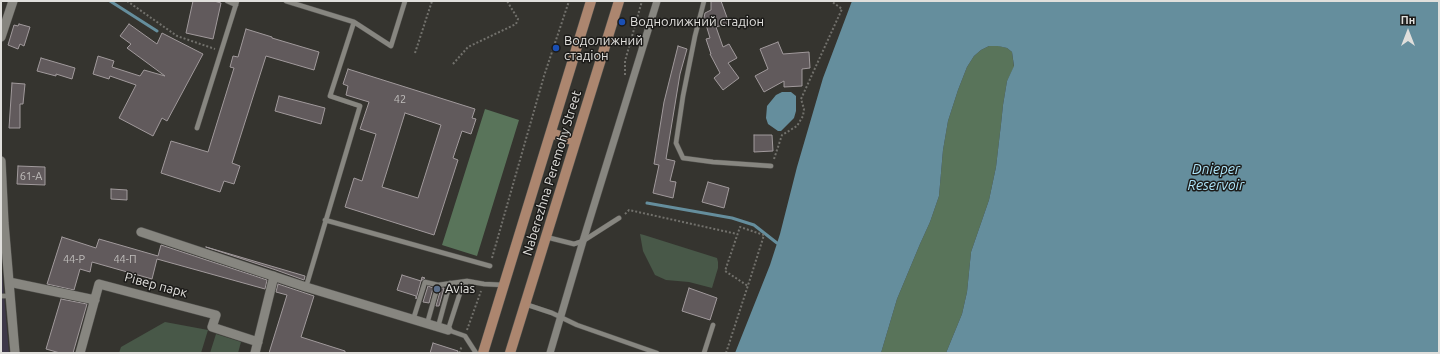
<!DOCTYPE html>
<html>
<head>
<meta charset="utf-8">
<style>
  body { margin:0 }
  #map { position:relative; width:1440px; height:354px; overflow:hidden; background:#35342f; font-family:Ubuntu,sans-serif }
  canvas { display:block }
  .frame { position:absolute; inset:0; border:2px solid #e0dfdc; pointer-events:none }
  .north { position:absolute; left:1388px; top:12px; width:40px; height:40px; -webkit-text-stroke:3px #1c1b19; paint-order:stroke; rotate:0deg; font-size:11px; font-weight:700; line-height:16px; text-align:center; color:#e0dfdc }
  .north::after { content:''; display:block; margin:auto; width:14px; height:18px; background:#e0dfdc; clip-path:polygon(50% 0,100% 100%,50% 72%,0 100%) }
</style>
</head>
<body>
<div id="map">
<canvas width="1440" height="354"></canvas>
<div class="frame"></div>
<div class="north">Пн</div>
</div>
<script>
const c = document.querySelector('canvas').getContext('2d');
c.lineJoin = 'round';
function fillPath(path, color) { c.fillStyle = color; c.fill(path, 'evenodd'); }
const toPath = rows => new Path2D(rows.map(r => 'M' + r).join(''));
function trace(path, color, width, dash) { c.strokeStyle = color; c.lineWidth = width; c.lineCap = dash ? 'butt' : 'round'; c.setLineDash(dash || []); c.stroke(path); }
function write(font, color, halo, rows, align = 'center') {
  c.font = font + ' Ubuntu,sans-serif'; c.lineWidth = 3; c.setLineDash([]); c.textBaseline = 'middle'; c.strokeStyle = halo; c.fillStyle = color; for (const [text, x, y, turn = 0] of rows) {
    c.save(); c.translate(x, y); c.rotate((+turn || 0) * Math.PI / 180); c.textAlign = isNaN(turn) ? turn : align; if (halo) c.strokeText(text, 0, 0); c.fillText(text, 0, 0); c.restore();
  }
}
const education = toPath([
  [1,260,9,353,1,353]
]);
const green = toPath([
  [640,234,644,235,717,258,718,262,718,268,712,288,689,282,666,280,655,275,643,251],
  [165,322,208,330,201,353,119,353,121,347],
  [216,334,241,342,238,353,210,353]
]);
const forest = toPath([
  [989,46,999,46,1007,48,1012,52,1014,67,1007,81,1003,105,1001,124,996,167,989,200,971,252,967,292,962,314,946,353,881,353,897,299,920,244,930,222,939,196,943,150,948,121,958,90,967,67,974,56,981,50],
  [485,109,519,120,477,256,442,245]
]);
const water = toPath([
  [852,1,1439,1,1439,353,946,353,962,314,967,292,971,252,989,200,996,167,1001,124,1003,105,1007,81,1014,66,1012,52,1007,48,998,46,989,46,981,50,974,56,967,67,958,90,948,121,943,150,939,196,930,222,920,244,897,299,881,353,735,353,770,265,780,234,797,167,823,78],
  [782,92,791,92,796,96,796,111,794,118,781,131,778,131,768,124,766,118,767,106,776,95]
]);
const stream = toPath([
  [110,1,157,31],
  [647,203,732,218,754,225,777,243]
]);
const building = toPath([
  [193,1,214,1,221,3,213,39,186,33,193,1],
  [711,1,721,1,729,23,716,27,723,47,729,44,737,58,728,63,739,78,723,90,714,78,720,73,710,54,711,54,706,39,710,38,704,18,705,13,711,10,711,1],
  [19,24,30,27,24,46,20,44,18,49,8,45,14,25,18,26,19,24],
  [129,24,157,44,162,33,203,54,167,121,162,118,153,136,119,118,136,85,110,76,109,79,93,74,98,56,114,61,112,67,140,76,144,70,165,76,127,48,131,44,120,36,129,24],
  [246,29,272,37,272,38,319,52,314,70,266,56,232,163,240,166,234,184,224,181,220,192,161,173,171,141,208,152,234,68,230,67,233,56,238,57,246,29],
  [778,42,783,54,809,52,810,68,802,69,802,86,784,87,784,81,764,92,755,76,768,69,760,49,778,42],
  [678,46,687,49,680,74,666,159,675,161,670,181,676,182,673,198,653,193,659,165,654,164,664,102,678,46],
  [41,58,75,68,72,79,56,74,56,76,37,71,41,58],
  [348,69,475,109,472,118,476,119,471,134,462,131,453,158,458,160,434,235,345,207,354,178,362,181,376,134,360,129,369,102,346,95,348,86,343,84,348,69],
  [405,113,441,125,418,198,382,187,405,113],
  [12,83,25,84,23,104,20,104,20,128,9,128,12,83],
  [279,96,325,108,321,124,275,111,279,96],
  [754,135,772,135,773,151,754,152,754,135],
  [18,166,45,167,45,185,17,184,18,166],
  [708,182,729,188,724,208,702,202,708,182],
  [111,189,127,190,127,200,111,199,111,189],
  [62,237,96,248,99,239,158,256,161,245,267,280,265,289,157,259,152,279,92,262,90,272,80,269,74,290,47,284,62,237],
  [206,247,305,276,304,280,276,270,206,247],
  [402,275,421,281,422,277,425,278,421,281,416,299,416,296,397,290,402,275],
  [278,284,314,296,301,337,345,351,345,353,269,353,287,295,276,292,278,284],
  [428,286,433,288,429,303,423,302,428,286],
  [441,288,444,288,439,306,436,306,441,288],
  [689,288,717,298,710,320,682,311,689,288],
  [61,299,87,304,73,353,60,353,46,349,61,299],
  [433,343,458,351,457,353,430,353,433,343]
]);
const path = toPath([
  [127,1,177,36,215,49],
  [617,39,635,45],
  [415,53,432,1],
  [453,64,468,47,516,24,518,19,507,1],
  [625,75,625,61,642,1],
  [774,159,782,135,797,126,803,116,804,109,801,99,842,9,831,1],
  [625,214,629,210,737,234],
  [492,258,544,76,569,1],
  [467,330,481,291],
  [459,353,462,346],
  [726,353,752,273,764,235,740,227,725,271,748,286]
]);
const service = toPath([
  [227,1,236,5],
  [286,1,354,22,391,46,405,1],
  [704,1,695,36,683,96,676,143,683,158,713,162,771,166],
  [197,128,237,1],
  [325,220,490,266],
  [546,237,574,244,583,241,619,218],
  [306,287,360,106,330,96,354,22],
  [1,296,11,296],
  [525,304,552,313,577,325,657,353],
  [413,320,425,282,438,285,467,281],
  [427,324,438,285],
  [438,327,450,283],
  [476,353,465,336,448,330,460,293,467,281,484,284,504,285],
  [704,353,713,325]
]);
const pedestrian = toPath([
  [550,353,583,241,657,1]
]);
const minor = toPath([
  [1,37,13,1],
  [1,161,4,223,15,353],
  [141,232,306,287,448,330],
  [9,282,95,300],
  [80,353,99,284,216,315,212,327,258,342],
  [255,353,274,276]
]);
const primary = toPath([
  [551,133,575,141],
  [483,353,591,1],
  [510,353,619,1]
]);
const markers = [
  [622,22,4,"#1a4fb4"],
  [556,48,4,"#1a4fb4"],
  [437,289,4,"#5c6f8a"]
];
const numberNames = [
  ["42",400,99],
  ["61-А",31,176],
  ["44-Р",74,259],
  ["44-П",125,259]
];
const poiNames = [
  ["Воднолижний стадіон",630,22],
  ["Водолижний",564,41],
  ["стадіон",564,56],
  ["Avias",445,289]
];
const streetNames = [
  ["Naberezhna Peremohy Street",552,173,-73],
  ["Рівер парк",156,285,15]
];
const waterNames = [
  ["Dnieper",1216,169],
  ["Reservoir",1216,185]
];
fillPath(education, '#3e3849');
fillPath(green, '#485848');
fillPath(forest, '#59745a');
fillPath(water, '#658e9d');
trace(stream, '#658e9d', 3);
fillPath(building, '#615a5c');
trace(building, '#a19a9c', 1);
trace(service, '#53524e', 5.5);
trace(pedestrian, '#53524e', 8);
trace(minor, '#53524e', 10);
trace(primary, '#53524e', 11);
trace(path, '#72716c', 2, [2, 2]);
trace(service, '#878680', 4.5);
trace(pedestrian, '#878680', 7);
trace(minor, '#878680', 9);
trace(primary, '#ac866f', 10);
for (const [x, y, r, color] of markers) { const dot = new Path2D(); dot.arc(x, y, r, 0, 2 * Math.PI); c.fillStyle = color; c.fill(dot); trace(dot, '#1c1b19', 1.5); }
write('11px', '#c0bebc', null, numberNames);
write('13px', '#e0dfdc', '#1c1b19', poiNames, 'left');
write('13px', '#e0dfdc', '#1c1b19', streetNames);
write('italic 14px', '#ace4f9', '#1c1b19', waterNames);
</script>
</body>
</html>
